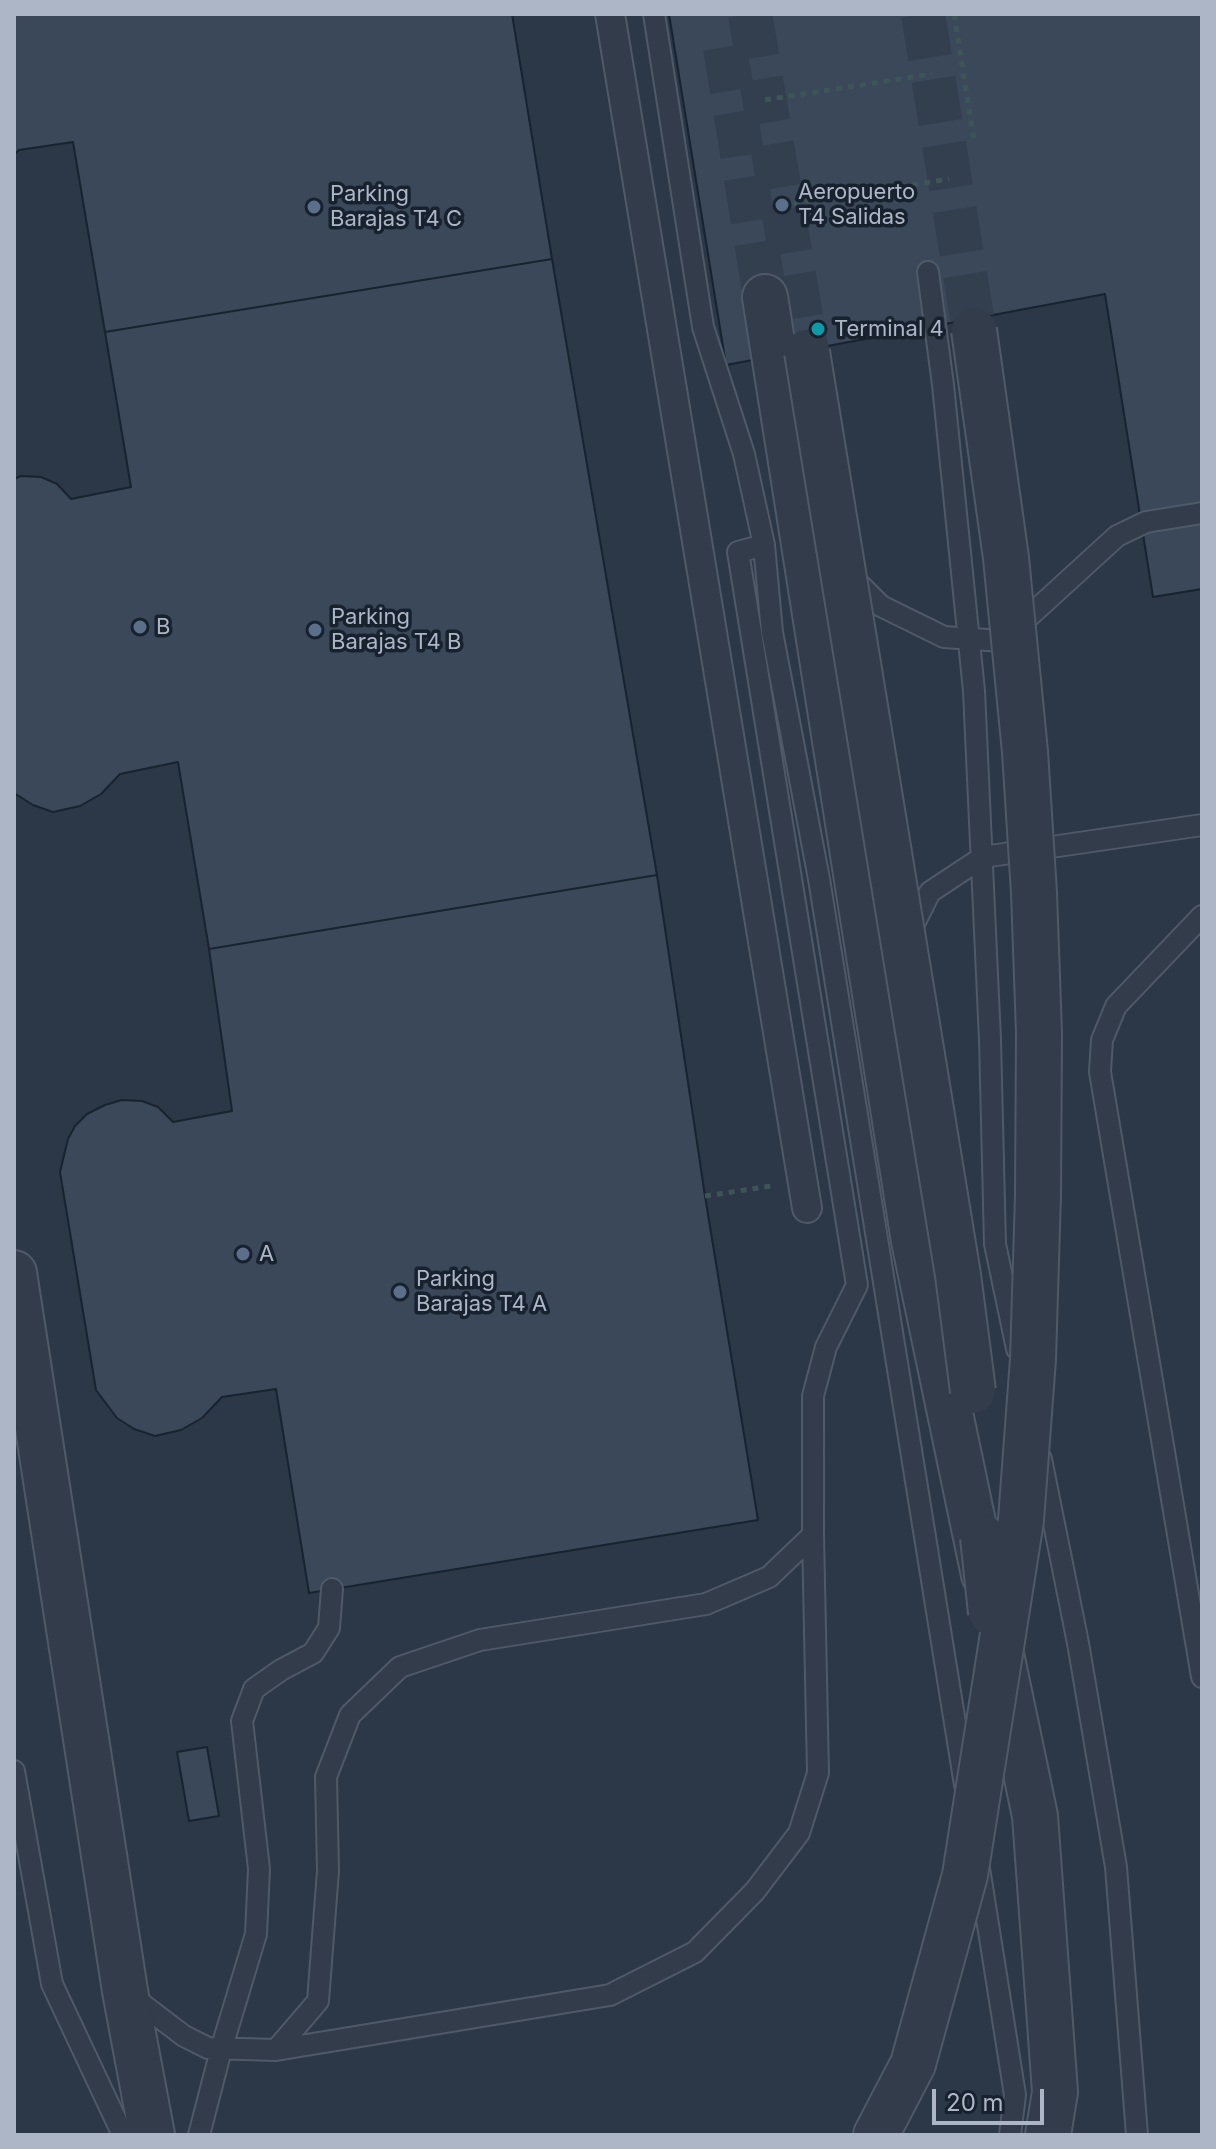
<!DOCTYPE html>
<html>
<head>
<meta charset="utf-8">
<style>
  body { margin:0 }
  #map { position:relative; width:1216px; height:2149px; overflow:hidden; background:#1e2a3a; font-family:Inter,sans-serif }
  canvas { display:block }
  .frame { position:absolute; inset:0; border:16px solid #acb6c7; pointer-events:none }
  .scale { position:absolute; left:932px; top:2089px; width:112px; height:36px; box-sizing:border-box; border:4px solid #acb6c7; border-top:0; padding-left:10px; font-size:24px; line-height:28px; white-space:nowrap; color:#acb6c7; -webkit-text-stroke:6px #18212e; paint-order:stroke }
</style>
</head>
<body>
<div id="map">
<canvas width="1216" height="2149"></canvas>
<div class="frame"></div>
<div class="scale">20 m</div>
</div>
<script>
const c = document.querySelector('canvas').getContext('2d');
c.lineJoin = 'round';
function fillPath(path, color) { c.fillStyle = color; c.fill(path, 'evenodd'); }
const toPath = rows => new Path2D(rows.map(r => 'M' + r).join(''));
function trace(path, color, width, dash) { c.strokeStyle = color; c.lineWidth = width; c.lineCap = dash ? 'butt' : 'round'; c.setLineDash(dash || []); c.stroke(path); }
function write(font, color, halo, rows, align = 'center') {
  c.font = font + ' Inter,sans-serif'; c.lineWidth = 7; c.setLineDash([]); c.textBaseline = 'middle'; c.strokeStyle = halo; c.fillStyle = color; for (const [text, x, y, turn = 0] of rows) {
    c.save(); c.translate(x, y); c.rotate((+turn || 0) * Math.PI / 180); c.textAlign = isNaN(turn) ? turn : align; if (halo) c.strokeText(text, 0, 0); c.fillText(text, 0, 0); c.restore();
  }
}
const airport = toPath([
  [14,14,1202,14,1202,2135,14,2135]
]);
const building = toPath([
  [14,14,512,14,552,259,105,332,73,142,19,150,14,155,14,14],
  [669,14,1202,14,1202,589,1153,597,1105,294,726,365,669,14],
  [552,259,657,875,209,949,178,762,120,774,101,794,80,806,53,812,33,805,14,793,14,479,21,476,41,477,57,484,71,499,131,487,105,332,552,259],
  [657,875,705,1196,758,1520,309,1593,276,1389,222,1397,202,1418,181,1430,155,1436,134,1429,117,1418,96,1390,60,1172,68,1139,75,1126,87,1114,105,1105,122,1100,142,1101,158,1107,173,1122,232,1111,209,949,657,875],
  [207,1747,219,1816,189,1821,177,1752,207,1747]
]);
const tertiaryTunnel = toPath([
  [750,14,807,352],
  [923,14,974,330],
  [725,47,765,297]
]);
const path = toPath([
  [954,14,974,140],
  [705,1196,771,1186]
]);
const service = toPath([
  [654,14,703,327,744,454,764,545,772,632,819,879,965,1785],
  [928,272,943,385,974,691,990,1040,995,1244,1017,1349],
  [851,576,881,606,944,637,1002,641,1117,536,1146,522,1202,513],
  [1202,916,1116,1006,1102,1040,1100,1072,1202,1677],
  [909,934,930,892,983,857,1202,825],
  [1041,1459,1078,1643,1116,1867,1137,2135],
  [14,1771,52,1984,123,2135],
  [979,1868,1015,2095,1010,2135],
  [130,1995,184,2036,208,2048,276,2050,610,1995,695,1952,755,1891,799,1833,818,1773,813,1535,813,1396,826,1347,857,1285,738,552,764,545],
  [276,2050,318,2001,328,1871,326,1777,350,1715,400,1667,480,1640,706,1604,769,1577,813,1535],
  [199,2135,221,2050,256,1934,259,1869,242,1721,254,1689,281,1670,313,1653,329,1628,332,1589]
]);
const pedestrian = toPath([
  [610,14,807,1208]
]);
const tertiary = toPath([
  [765,297,914,1241,984,1575],
  [14,1273,125,1991,152,2135],
  [1001,1654,1035,1816,1055,2092,1048,2135],
  [876,2135,913,2064]
]);
const pathBridge = toPath([
  [765,100,932,74],
  [782,205,949,179]
]);
const tertiaryBridge = toPath([
  [807,352,958,1275,973,1391],
  [983,1537,991,1613],
  [913,2064,965,1875,1021,1520,1033,1359,1038,1195,1039,1033,1034,893,1025,752,1006,558,974,330]
]);
const markers = [
  [782,205,8,"#5c6f8a"],
  [314,207,8,"#5c6f8a"],
  [818,329,8,"#0f9aa8"],
  [140,627,8,"#5c6f8a"],
  [315,630,8,"#5c6f8a"],
  [243,1254,8,"#5c6f8a"],
  [400,1292,8,"#5c6f8a"]
];
const poiNames = [
  ["Aeropuerto",798,192],
  ["T4 Salidas",798,217],
  ["Parking",330,194],
  ["Barajas T4 C",330,219],
  ["Terminal 4",834,329],
  ["Parking",331,617],
  ["Barajas T4 B",331,642],
  ["B",156,627],
  ["A",259,1254],
  ["Parking",416,1279],
  ["Barajas T4 A",416,1304]
];
fillPath(airport, '#2c3747');
fillPath(building, '#3a485a');
trace(building, '#192330', 2);
trace(tertiaryTunnel, '#333f4f', 44, [44, 22]);
trace(service, '#4f5968', 24);
trace(pedestrian, '#4f5968', 32);
trace(tertiary, '#4f5968', 48);
trace(path, '#3e5558', 5, [6, 6]);
trace(service, '#323c4a', 20);
trace(pedestrian, '#323c4a', 28);
trace(tertiary, '#323c4a', 44);
trace(tertiaryBridge, '#4f5968', 48, []);
trace(pathBridge, '#3e5558', 5, [6, 6]);
trace(tertiaryBridge, '#323c4a', 44);
for (const [x, y, r, color] of markers) { const dot = new Path2D(); dot.arc(x, y, r, 0, 2 * Math.PI); c.fillStyle = color; c.fill(dot); trace(dot, '#18212e', 3); }
write('22px', '#acb6c7', '#18212e', poiNames, 'left');
</script>
</body>
</html>
